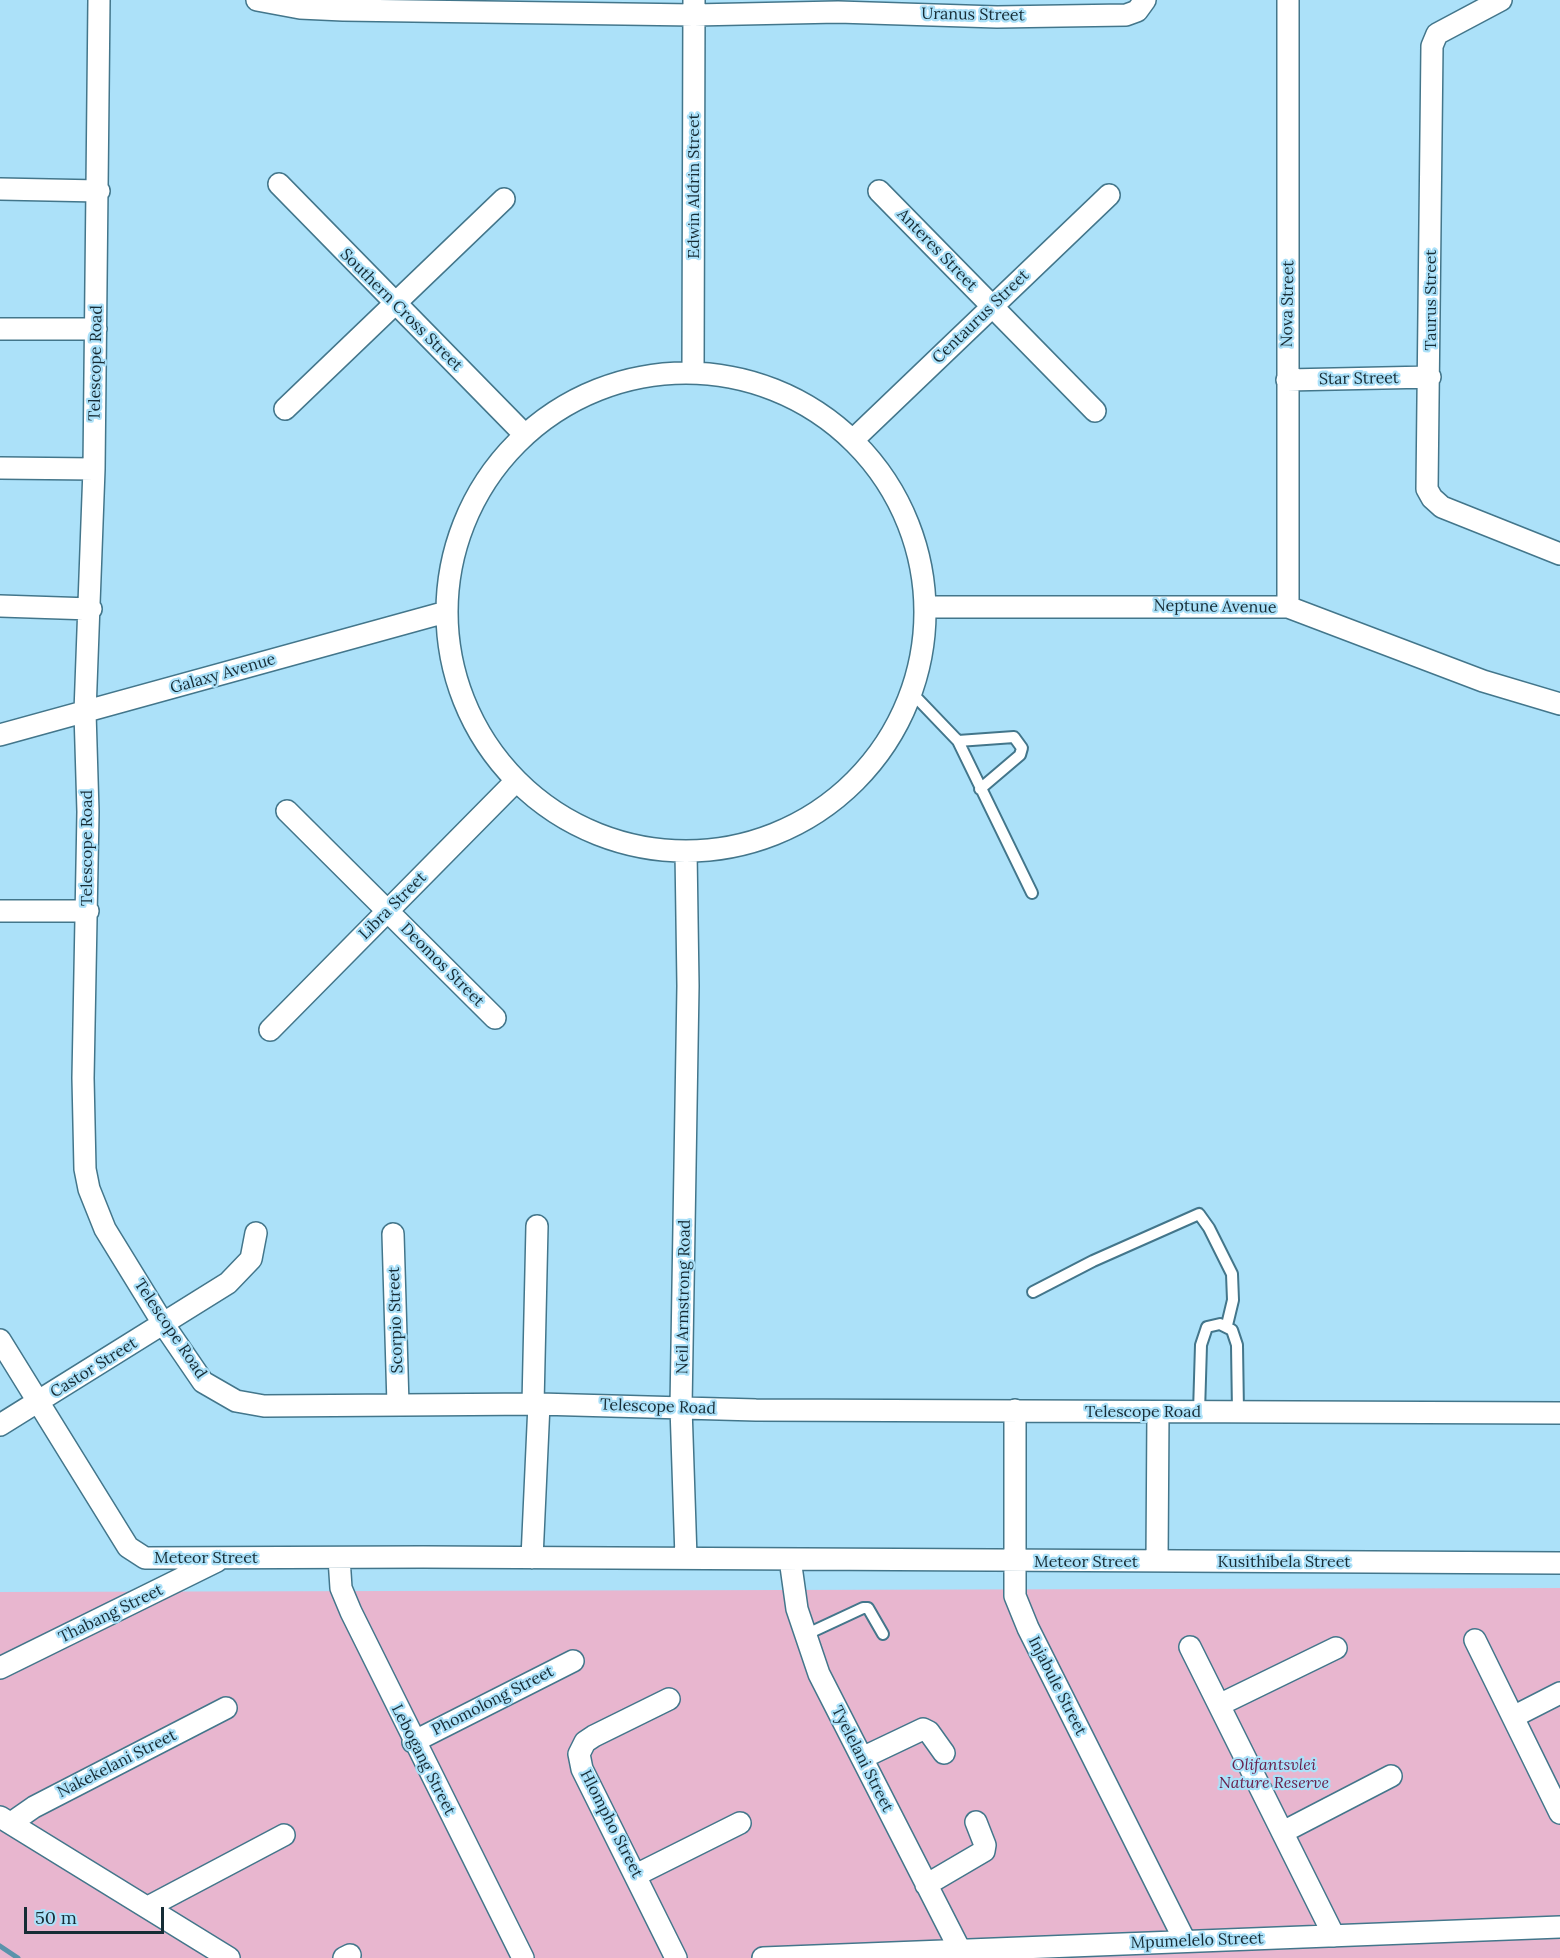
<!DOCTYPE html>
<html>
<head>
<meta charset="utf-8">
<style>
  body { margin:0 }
  #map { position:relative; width:1560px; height:1958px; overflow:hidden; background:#ace1f9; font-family:Lora,serif }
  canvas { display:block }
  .scale { position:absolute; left:24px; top:1907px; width:140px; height:27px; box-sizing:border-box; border:3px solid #162c35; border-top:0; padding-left:8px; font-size:18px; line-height:21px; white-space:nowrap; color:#162c35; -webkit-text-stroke:4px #ace1f9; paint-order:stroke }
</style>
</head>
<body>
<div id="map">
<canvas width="1560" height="1958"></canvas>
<div class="scale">50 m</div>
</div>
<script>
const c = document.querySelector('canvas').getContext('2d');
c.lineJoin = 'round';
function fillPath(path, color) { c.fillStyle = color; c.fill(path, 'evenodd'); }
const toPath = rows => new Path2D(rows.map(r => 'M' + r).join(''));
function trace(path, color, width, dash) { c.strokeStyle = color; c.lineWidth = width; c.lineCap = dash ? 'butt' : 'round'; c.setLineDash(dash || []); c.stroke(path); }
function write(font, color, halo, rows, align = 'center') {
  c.font = font + ' Lora,serif'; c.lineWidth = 4.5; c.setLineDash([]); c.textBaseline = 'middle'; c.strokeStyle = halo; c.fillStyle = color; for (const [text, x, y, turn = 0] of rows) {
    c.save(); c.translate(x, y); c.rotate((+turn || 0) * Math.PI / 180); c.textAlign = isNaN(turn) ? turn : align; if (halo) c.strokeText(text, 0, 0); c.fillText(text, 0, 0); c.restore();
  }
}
const green = toPath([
  [1560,1588,1560,1958,0,1958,0,1592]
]);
const stream = toPath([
  [0,1946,18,1958]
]);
const service = toPath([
  [912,693,958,741,1032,893],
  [958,741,1014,737,1022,748,1020,755,980,789],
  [1033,1292,1093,1261,1199,1214,1209,1228,1232,1274,1233,1300,1227,1325],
  [1199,1412,1201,1345,1207,1327,1220,1324,1232,1330,1237,1345,1238,1412],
  [805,1635,863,1608,868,1608,883,1634]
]);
const minor = toPath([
  [99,0,94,469,85,712,88,812,83,1078,85,1169,89,1189,105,1229,164,1325,203,1382,236,1401,264,1406,539,1404,756,1410,1560,1413],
  [257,0,300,8,343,10,694,15,838,12,997,17,1126,15,1137,11,1145,0],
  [1501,0,1437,34,1432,46,1427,489,1432,498,1442,507,1560,554],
  [279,184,525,435],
  [0,189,99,191],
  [879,191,1095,411],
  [0,329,96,329],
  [693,372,694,0],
  '447 612a239 239 0 1 1 478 0a239 239 0 1 1-478 0Z',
  [1287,380,1430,377],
  [285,409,504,199],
  [854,439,1109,195],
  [0,468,94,469],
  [0,606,91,609],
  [926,607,1288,607,1483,681,1560,704],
  [1288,607,1288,0],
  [0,735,446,612],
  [287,811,495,1018],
  [686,851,688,986,681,1407,686,1558],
  [0,911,88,911],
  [270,1030,516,781],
  [393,1234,398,1405],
  [0,1340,128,1547,145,1558,423,1557,1560,1563],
  [533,1404,537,1226],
  [1015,1410,1015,1596,1028,1628,1185,1941],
  [0,1425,228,1283,251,1259,256,1233],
  [339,1558,341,1588,351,1612,523,1958],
  [532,1558,539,1404],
  [790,1559,797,1609,819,1674,960,1950],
  [1157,1561,1158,1412],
  [1475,1640,1560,1813],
  [1190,1647,1334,1936],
  [0,1668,217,1561],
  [669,1699,594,1736,585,1742,579,1754,582,1769,676,1958],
  [1219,1705,1336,1648],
  [1513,1717,1560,1693],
  [413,1742,573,1661],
  [862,1758,923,1729,929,1732,944,1753],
  [0,1817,229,1958],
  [11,1823,34,1807,226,1708],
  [1283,1832,1391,1776],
  [636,1875,740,1823],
  [926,1885,984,1851,985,1845,976,1822],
  [148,1907,284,1835],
  [344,1958,350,1955],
  [763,1958,1560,1927]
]);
const streetNames = [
  ["Uranus Street",973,15,1],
  ["Edwin Aldrin Street",694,186,-90],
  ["Anteres Street",937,250,46],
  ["Taurus Street",1431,300,-90],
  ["Nova Street",1288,304,-89],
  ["Southern Cross Street",401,310,45],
  ["Centaurus Street",981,317,-44],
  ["Telescope Road",96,363,-89],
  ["Star Street",1359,379,-1],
  ["Neptune Avenue",1215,607,1],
  ["Galaxy Avenue",223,674,-16],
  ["Telescope Road",87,848,-90],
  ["Libra Street",393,906,-45],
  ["Deomos Street",442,965,45],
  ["Neil Armstrong Road",684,1297,-89],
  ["Scorpio Street",396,1320,-92],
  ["Telescope Road",170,1329,56],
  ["Castor Street",94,1368,-32],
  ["Telescope Road",658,1407,2],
  ["Telescope Road",1143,1412],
  ["Meteor Street",206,1558],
  ["Meteor Street",1086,1562],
  ["Kusithibela Street",1284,1562],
  ["Thabang Street",111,1614,-26],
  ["Injabule Street",1057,1686,63],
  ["Phomolong Street",493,1701,-27],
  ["Tyelelani Street",862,1759,63],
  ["Lebogang Street",423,1760,63],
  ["Nakekelani Street",117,1764,-27],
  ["Hlompho Street",611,1824,63],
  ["Mpumelelo Street",1197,1941,-2]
];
const parkNames = [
  ["Olifantsvlei",1274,1765],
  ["Nature Reserve",1274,1783]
];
fillPath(green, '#e8b6cf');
trace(stream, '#5a93ab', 5);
trace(service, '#43768b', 14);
trace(minor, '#43768b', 24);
trace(service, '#fff', 10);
trace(minor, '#fff', 21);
write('16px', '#162c35', '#ace1f9', streetNames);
write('italic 16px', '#69204c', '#ace1f9', parkNames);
</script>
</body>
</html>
